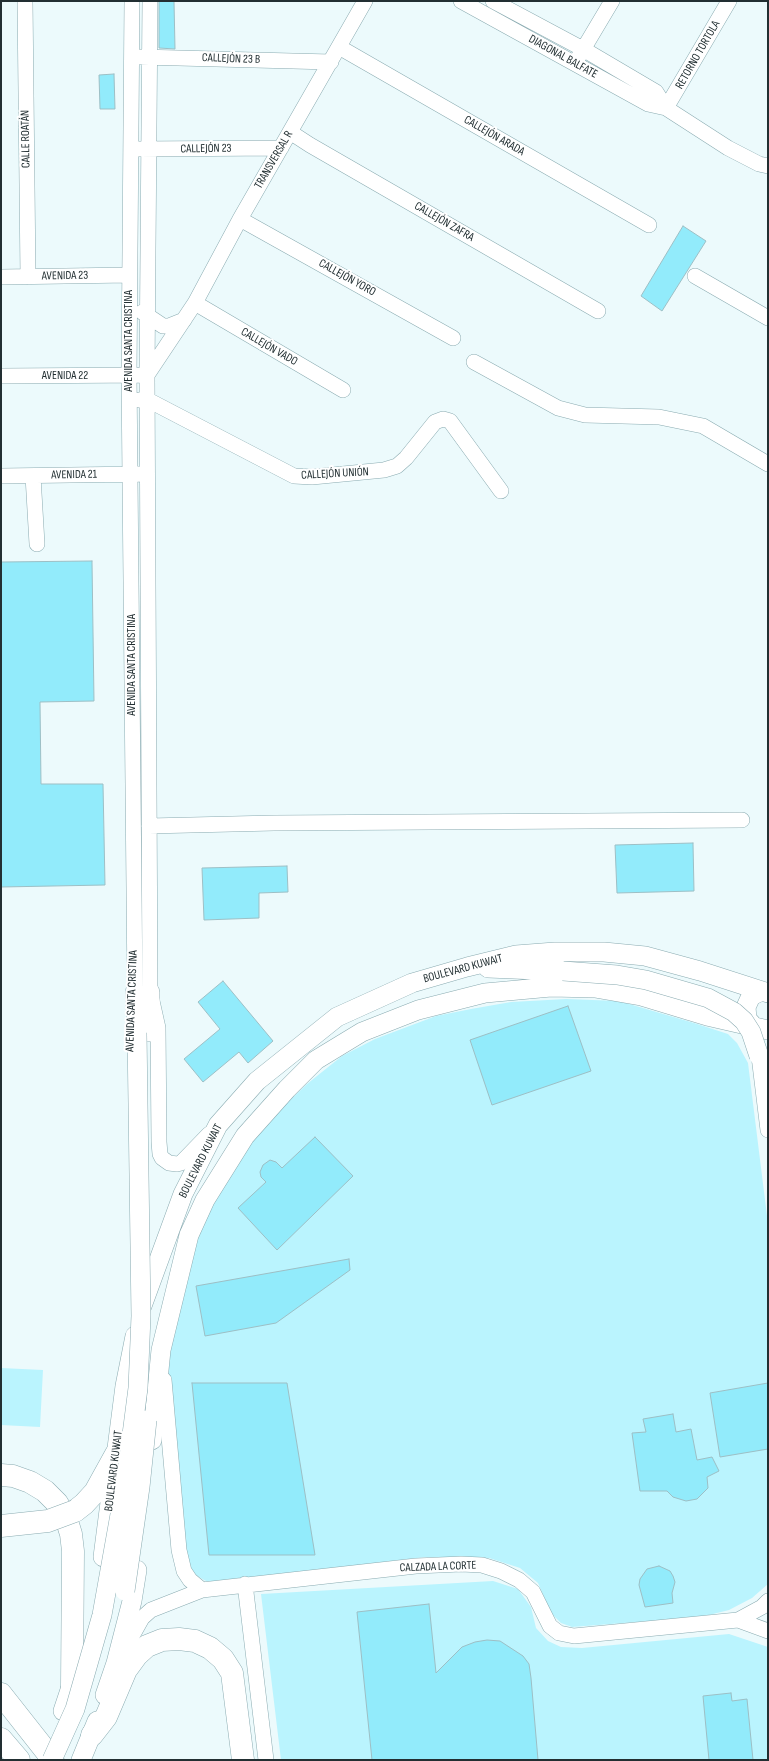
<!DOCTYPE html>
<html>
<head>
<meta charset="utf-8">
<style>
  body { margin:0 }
  #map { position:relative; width:769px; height:1761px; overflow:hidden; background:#ecfafc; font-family:"Sofia Sans Condensed",sans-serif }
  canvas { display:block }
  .frame { position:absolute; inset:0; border:2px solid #222f32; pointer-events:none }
</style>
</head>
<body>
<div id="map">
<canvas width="769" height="1761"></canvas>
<div class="frame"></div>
</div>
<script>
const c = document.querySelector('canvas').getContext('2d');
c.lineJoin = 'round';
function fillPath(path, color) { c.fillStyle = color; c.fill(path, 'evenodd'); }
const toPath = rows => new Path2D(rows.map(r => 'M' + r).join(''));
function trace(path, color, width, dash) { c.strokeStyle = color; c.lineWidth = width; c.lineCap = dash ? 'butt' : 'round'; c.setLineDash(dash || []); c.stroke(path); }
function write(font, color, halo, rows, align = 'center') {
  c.font = font + ' "Sofia Sans Condensed",sans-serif'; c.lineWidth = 4; c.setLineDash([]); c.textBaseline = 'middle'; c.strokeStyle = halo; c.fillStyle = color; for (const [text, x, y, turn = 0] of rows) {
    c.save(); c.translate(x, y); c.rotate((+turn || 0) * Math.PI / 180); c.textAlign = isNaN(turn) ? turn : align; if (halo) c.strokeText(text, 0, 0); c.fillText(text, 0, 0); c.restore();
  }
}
const green = toPath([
  [566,999,619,1001,694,1023,728,1034,737,1043,748,1063,768,1224,768,1584,752,1598,729,1610,701,1617,572,1627,561,1623,551,1613,538,1583,520,1568,489,1558,425,1557,211,1583,204,1580,194,1574,185,1561,165,1352,195,1241,222,1184,261,1128,307,1084,342,1056,375,1039,436,1016,471,1009,511,1002],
  [1,1368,43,1370,40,1427,1,1425],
  [493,1581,518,1589,531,1607,536,1628,548,1641,561,1647,582,1648,729,1634,768,1647,768,1760,281,1760,261,1594]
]);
const building = toPath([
  [159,1,174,1,175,49,159,48,159,1],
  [114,74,115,109,100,109,99,75,114,74],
  [683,226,706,241,662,311,641,296,683,226],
  [92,561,94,701,40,702,41,784,103,784,105,885,1,887,1,562,92,561],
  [693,843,694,891,617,893,615,845,693,843],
  [287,866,288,892,259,893,259,918,204,920,202,868,287,866],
  [223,981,273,1041,248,1063,239,1052,203,1082,184,1059,220,1029,198,1002,223,981],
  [568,1006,591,1071,492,1105,470,1040,568,1006],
  [315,1137,353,1176,277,1250,238,1208,266,1182,261,1177,260,1172,263,1165,270,1160,276,1162,282,1168,315,1137],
  [349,1259,350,1270,276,1323,205,1336,196,1286,349,1259],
  [192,1383,287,1383,315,1555,209,1555,192,1383],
  [768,1383,768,1449,720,1457,710,1393,768,1383],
  [673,1414,676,1432,691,1429,697,1460,712,1457,719,1471,707,1477,708,1488,697,1499,686,1501,673,1497,667,1491,640,1491,632,1433,646,1432,643,1419,673,1414],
  [659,1566,670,1571,673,1576,675,1582,672,1593,673,1603,645,1607,639,1585,640,1579,647,1569,659,1566],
  [429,1604,436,1673,462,1647,475,1642,487,1640,500,1641,523,1656,529,1664,531,1678,538,1760,372,1760,357,1612,429,1604],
  [731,1693,732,1701,747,1699,753,1760,709,1760,703,1696,731,1693]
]);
const minor = toPath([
  [25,1,28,277],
  [132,1,129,375,135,992,133,1002],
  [150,1,147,375,150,992,158,1028,159,1142,160,1154,162,1158,169,1163,177,1164,181,1163,209,1134],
  [461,1,648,104,666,108,728,148,759,164,768,166],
  [493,1,583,49,656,92,666,108],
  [339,47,649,225],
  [140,57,331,62],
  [578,58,612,1],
  [666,108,729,1],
  [290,132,310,145,598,311],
  [139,149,281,148],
  [240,219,453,338],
  [695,276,768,318],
  [1,277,129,275],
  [195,303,343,390],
  [142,312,163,326,169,326,184,320],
  [474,362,558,408,585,415,659,417,703,426,768,464],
  [1,376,147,375,195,303,240,219,365,1],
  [139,400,148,400,294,476,312,477,384,470,397,466,406,458,435,422,443,419,450,421,501,491],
  [1,476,140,474],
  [33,476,37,544],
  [149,826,274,823,742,820],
  [759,1056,768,1130],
  [164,1380,179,1550,184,1571,190,1580,202,1590],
  [245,1584,266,1760],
  [738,1620,768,1631],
  [123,1652,142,1618,151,1610,202,1590,416,1566,461,1564,482,1565,501,1571,519,1580,533,1592,550,1626,559,1633,574,1636,738,1620,762,1607,768,1601]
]);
const major = toPath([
  [488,968,563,971],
  [135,992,137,1033],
  [755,1028,747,1019,746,1007,751,996,762,991],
  [150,1032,150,992],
  [142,1306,183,1194,218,1125,257,1081,337,1017,412,983,467,967,516,955,555,952,604,952,645,956,700,971,768,993],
  [152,1440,161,1350,189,1235,205,1200,245,1136,287,1089,316,1060,362,1032,418,1010,485,993,551,987,595,988,641,996,707,1016,768,1030],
  [103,1557,125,1386,135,1336],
  [105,1695,116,1663,132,1601,137,1570],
  [63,1711,76,1672],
  [81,1760,97,1721]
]);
const highway = toPath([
  [1,1475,13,1476,30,1482,45,1491,57,1503,66,1518,71,1534,73,1551,72,1686],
  [75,1511,84,1504,95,1492,116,1454],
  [1,1694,53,1760],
  [92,1735,106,1717,126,1670,137,1655,147,1646,162,1640,179,1639,195,1641,210,1648,223,1659,232,1673,243,1760],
  [1,1739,19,1760]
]);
const majorBridge = toPath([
  [563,971,617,975,646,980,708,998,734,1012,744,1021,751,1032,759,1056],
  [125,1591,140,1487,147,1420],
  [52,1760,75,1709,102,1615,126,1481,138,1388,141,1316,137,1033]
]);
const highwayBridge = toPath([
  [1,1526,48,1521,75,1511]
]);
const streetNames = [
  ["RETORNO TORTOLA",698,55,-60],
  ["DIAGONAL BALFATE",563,57,29],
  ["CALLEJÓN 23 B",231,59,2],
  ["CALLEJÓN ARADA",494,136,30],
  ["CALLE ROATÁN",26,139,-91],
  ["CALLEJÓN 23",206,149,-1],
  ["TRANSVERSAL R",274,160,-60],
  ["CALLEJÓN ZAFRA",444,222,30],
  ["AVENIDA 23",65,276,-1],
  ["CALLEJÓN YORO",347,278,29],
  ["AVENIDA SANTA CRISTINA",129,341,-90],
  ["CALLEJÓN VADO",269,347,30],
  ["AVENIDA 22",65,376],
  ["CALLEJÓN UNIÓN",335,474,-3],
  ["AVENIDA 21",74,475,-1],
  ["AVENIDA SANTA CRISTINA",132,665,-90],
  ["BOULEVARD KUWAIT",463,969,-15],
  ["AVENIDA SANTA CRISTINA",132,1001,-88],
  ["BOULEVARD KUWAIT",201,1161,-63],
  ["BOULEVARD KUWAIT",114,1471,-83],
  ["CALZADA LA CORTE",438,1567,-2]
];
fillPath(green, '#baf4fe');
fillPath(building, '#92ebfb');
trace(building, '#9dbfc5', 1);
trace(minor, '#8aabb1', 16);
trace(major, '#8aabb1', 20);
trace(highway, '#8aabb1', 23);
trace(minor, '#fff', 15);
trace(major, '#fff', 19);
trace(highway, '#fff', 22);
trace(majorBridge, '#8aabb1', 20, []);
trace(highwayBridge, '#8aabb1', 23, []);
trace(majorBridge, '#fff', 19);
trace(highwayBridge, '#fff', 22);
write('12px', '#222f32', '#fff', streetNames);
</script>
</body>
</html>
